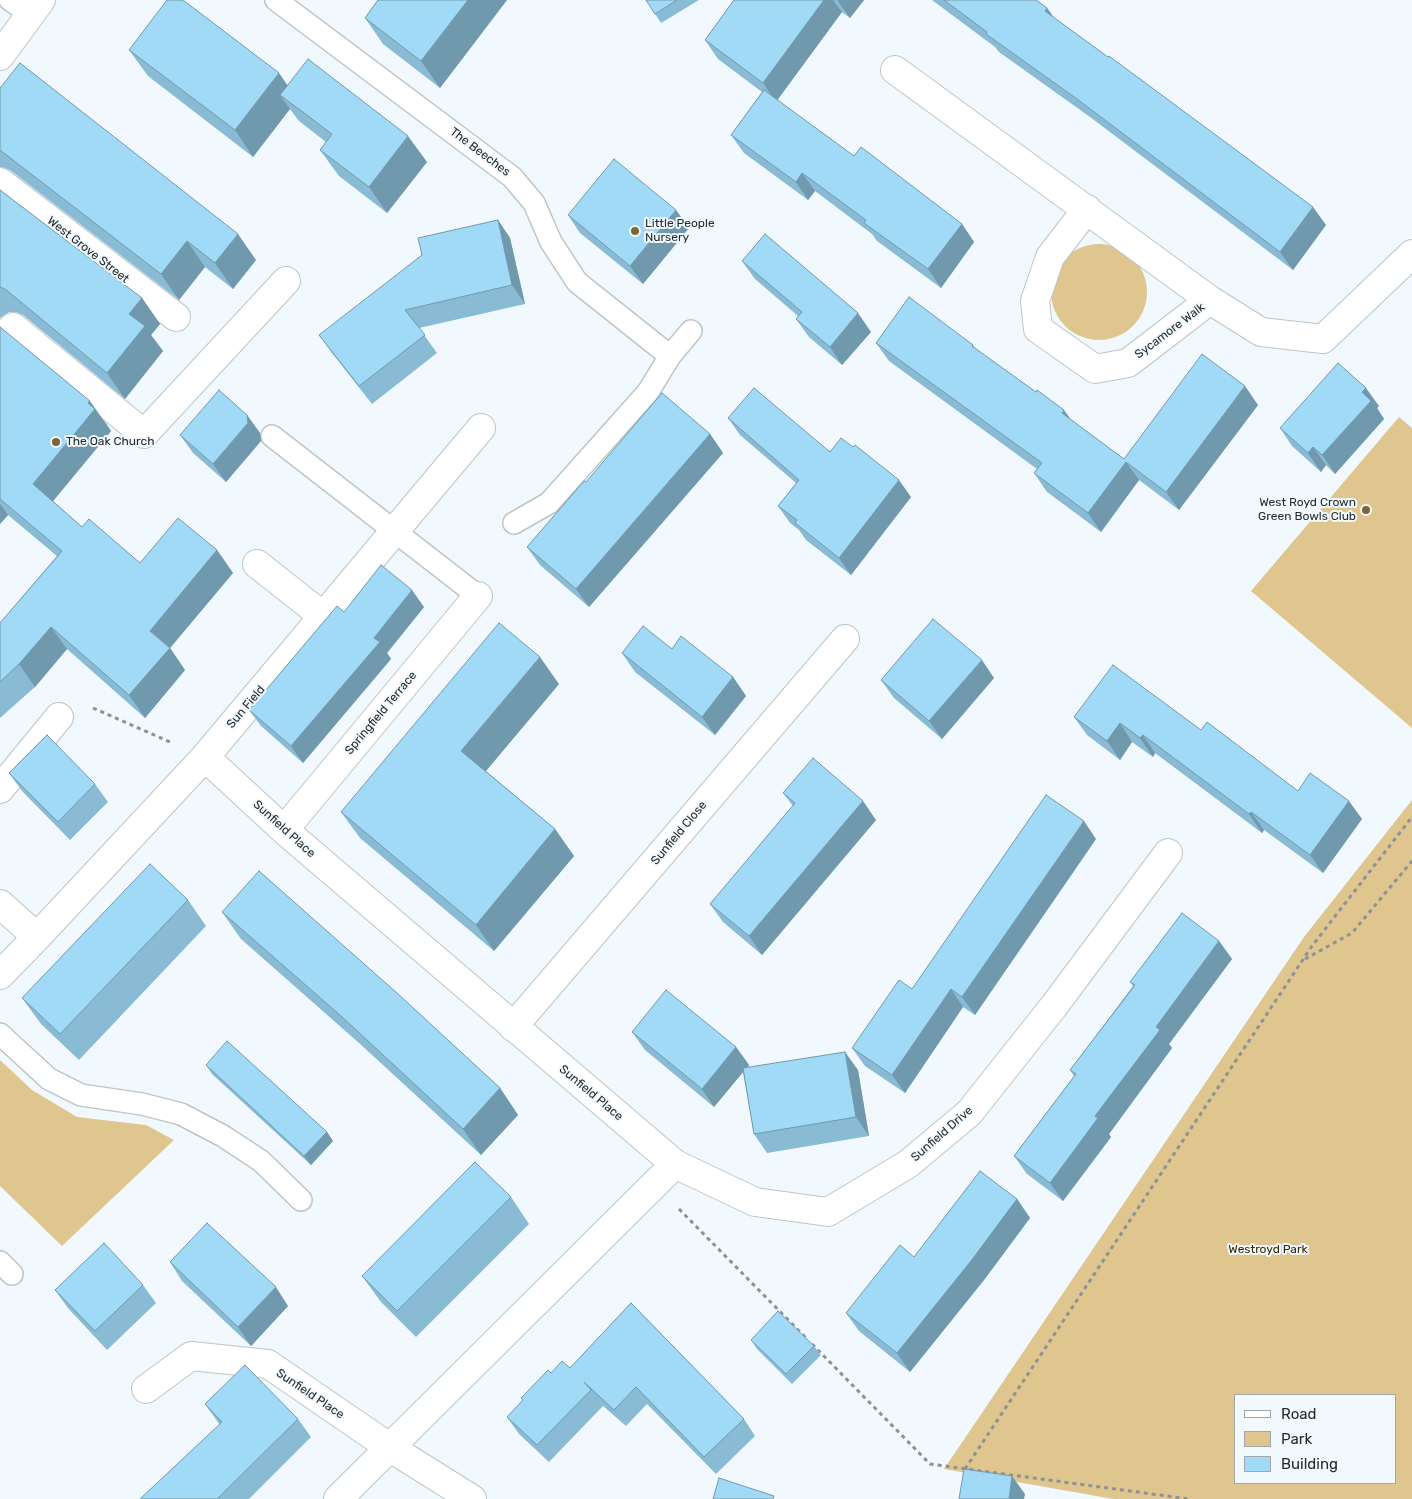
<!DOCTYPE html>
<html>
<head>
<meta charset="utf-8">
<style>
  body { margin:0 }
  #map { position:relative; width:1412px; height:1499px; overflow:hidden; background:#f1f9fe; font-family:Rubik,sans-serif }
  canvas { display:block }
  .legend { position:absolute; left:1234px; top:1394px; width:162px; height:90px; box-sizing:border-box; background:#f1f9fe; border:1px solid #a0a6aa; margin:0; padding:6px 9px; list-style:none; font-size:15px; color:#262a2b }
  .legend li { display:flex; align-items:center; gap:10px; height:25px }
  .legend b { width:25px; border:1px solid #a0a6aa }
</style>
</head>
<body>
<div id="map">
<canvas width="1412" height="1499"></canvas>
<ul class="legend">
<li><b style="height:6px;background:#fff"></b>Road</li>
<li><b style="height:14px;background:#dfc68e"></b>Park</li>
<li><b style="height:14px;background:#a1daf7"></b>Building</li>
</ul>
</div>
<script>
const c = document.querySelector('canvas').getContext('2d');
c.lineJoin = 'round';
function fillPath(path, color) { c.fillStyle = color; c.fill(path, 'evenodd'); }
const toPath = rows => new Path2D(rows.map(r => 'M' + r).join(''));
function trace(path, color, width, dash) { c.strokeStyle = color; c.lineWidth = width; c.lineCap = dash ? 'butt' : 'round'; c.setLineDash(dash || []); c.stroke(path); }
function write(font, color, halo, rows, align = 'center') {
  c.font = font + ' Rubik,sans-serif'; c.lineWidth = 4; c.setLineDash([]); c.textBaseline = 'middle'; c.strokeStyle = halo; c.fillStyle = color; for (const [text, x, y, turn = 0] of rows) {
    c.save(); c.translate(x, y); c.rotate((+turn || 0) * Math.PI / 180); c.textAlign = isNaN(turn) ? turn : align; if (halo) c.strokeText(text, 0, 0); c.fillText(text, 0, 0); c.restore();
  }
}
const green = toPath([
  '1051 292a48 48 0 1 1 96 0a48 48 0 1 1-96 0Z',
  [1399,417,1412,428,1412,728,1251,591],
  [1412,800,1412,1499,1113,1499,944,1469,1304,937],
  [1236,1395,1396,1395,1396,1483,1236,1483],
  [0,1060,32,1090,77,1117,146,1125,174,1140,62,1246,0,1186]
]);
const path = toPath([
  [93,708,170,742],
  [1305,959,1352,933,1412,861],
  [679,1209,808,1340],
  [812,1344,930,1464,1189,1499],
  [965,1469,1312,946,1412,817]
]);
const lane = toPath([
  [10,0,30,14],
  [276,0,512,177,534,203,551,242,577,282,670,356],
  [272,436,478,596],
  [514,523,549,503,648,392,670,356,691,331],
  [0,1034,49,1079,81,1095,142,1104,181,1114,223,1136,261,1161,301,1200],
  [0,1262,12,1274]
]);
const street = toPath([
  [895,70,1210,300,1261,332,1323,339,1412,254],
  [0,182,176,317],
  [1087,209,1050,257,1035,301,1038,329,1095,369,1128,363,1210,300],
  [0,341,13,327,144,434,286,281],
  [257,564,323,616],
  [205,757,284,830,675,1164,338,1499],
  [0,789,59,717],
  [284,830,478,596],
  [0,904,37,937],
  [0,975,37,937,205,757,481,428],
  [513,1027,845,639],
  [675,1164,755,1202,828,1212,908,1164,969,1113,1054,1006,1168,853],
  [146,1389,191,1356,268,1364,389,1447,472,1499]
]);
const secondary = toPath([
  [0,56,41,0]
]);
const wall = toPath([
  [378,0,507,0,440,88,383,44,365,18],
  [646,0,699,0,661,23],
  [734,0,864,0,850,18,842,12,777,100,854,156,962,224,974,242,941,288,877,241,872,234,815,191,808,200,744,153,731,135,762,92,718,59,705,40],
  [932,0,1036,0,1047,8,1054,18,1326,225,1293,270,1090,117,999,52,995,47],
  [129,50,287,85,427,162,387,213,339,176,320,150,326,142,299,121,290,109,253,157,148,76],
  [0,88,256,260,233,289,205,267,179,300,10,170,2,167,0,167],
  [0,190,142,298,160,324,151,335,163,351,125,399,23,315,16,312,9,312,0,318],
  [568,215,689,228,643,284,580,233],
  [498,220,510,238,525,304,419,328,437,353,372,404,332,353,319,335],
  [742,261,871,332,842,365,809,337,796,319,798,316,755,279],
  [0,327,106,423,111,431,53,501,82,527,140,563,217,550,233,573,170,648,185,670,145,718,67,649,35,687,0,718,0,623,57,556,8,515,0,524],
  [876,343,973,345,976,349,1124,459,1258,405,1179,510,1139,480,1101,532,1047,492,1034,473,1037,469,889,361],
  [1379,406,1377,408,1384,419,1335,474,1326,465,1321,472,1292,446,1280,428],
  [247,415,260,433,261,441,226,482,193,453,180,435],
  [728,418,830,452,911,497,851,575,806,540,799,530,790,523,778,506,796,483,740,435],
  [710,434,723,453,589,607,540,565,527,547,586,482],
  [424,607,387,653,391,659,303,763,261,726,249,710,344,612],
  [672,649,733,677,746,696,715,735,635,672,622,653],
  [994,678,942,739,894,698,881,680],
  [559,684,486,771,555,829,574,856,494,951,360,838,341,812],
  [1074,717,1201,730,1298,791,1362,819,1323,873,1264,830,1262,833,1155,753,1153,757,1132,742,1120,760,1087,735],
  [9,773,95,784,108,802,70,840,22,791],
  [783,793,876,820,762,955,723,922,710,904,793,806],
  [1096,839,975,1015,963,1007,905,1093,865,1066,852,1048,912,989],
  [188,900,206,926,79,1060,41,1024,22,998],
  [222,912,500,1088,518,1115,481,1155,359,1043,241,939],
  [1219,941,1232,959,1169,1044,1172,1048,1109,1134,1111,1137,1063,1201,1027,1174,1014,1156,1074,1076,1070,1070,1133,986,1130,982],
  [632,1032,736,1047,749,1065,748,1067,858,1070,869,1136,767,1153,754,1134,743,1072,714,1107,645,1050],
  [206,1065,327,1132,333,1141,311,1165,212,1074],
  [511,1197,529,1224,416,1337,381,1302,362,1276],
  [1017,1199,1030,1218,984,1280,910,1372,859,1331,846,1313,914,1257],
  [170,1262,288,1306,251,1346,182,1281],
  [143,1285,156,1303,107,1350,68,1308,55,1290],
  [631,1303,744,1419,755,1436,716,1474,647,1404,626,1426,602,1405,603,1406,549,1462,519,1434,507,1417,523,1401,521,1398,551,1373,570,1368],
  [751,1340,814,1346,821,1355,792,1384,757,1349],
  [205,1404,298,1419,311,1437,249,1499,140,1499,220,1425]
]);
const shadedWall = toPath([
  [468,0,507,0,440,88,421,61],
  [824,0,833,0,842,12,776,102,763,83],
  [837,0,864,0,850,18],
  [1047,8,1060,26,1045,11],
  [279,73,297,99,280,95,290,109,253,157,235,130],
  [408,136,427,162,387,213,369,187],
  [802,173,815,191,808,200,796,182],
  [1313,207,1326,225,1293,270,1280,252],
  [676,210,689,228,643,284,630,266],
  [498,220,510,238,525,304,512,285],
  [962,224,974,242,941,288,928,269],
  [238,234,256,260,233,289,215,263],
  [187,241,205,267,179,300,161,274],
  [142,298,160,324,151,335,163,351,125,399,107,373,129,314],
  [858,313,871,332,842,365,830,347],
  [1245,386,1258,405,1179,510,1166,492],
  [1366,388,1379,406,1377,408,1384,419,1335,474,1322,455,1362,392],
  [90,401,111,431,49,506,33,484],
  [1064,410,1077,428,1062,413],
  [247,415,260,433,261,441,226,482,213,464],
  [710,434,723,453,589,607,576,589],
  [1313,447,1326,465,1321,472,1308,453],
  [1126,462,1139,480,1101,532,1088,513],
  [899,480,911,497,851,575,839,558],
  [0,504,8,515,0,524],
  [217,550,233,573,170,648,185,670,145,718,129,695,150,631],
  [412,590,424,607,387,653,391,659,303,763,291,746,374,638],
  [51,627,67,649,35,687,19,664],
  [540,657,559,684,480,778,461,751],
  [982,660,994,678,942,739,929,721],
  [733,677,746,696,715,735,702,717],
  [1120,723,1132,742,1120,760,1107,741],
  [1143,735,1155,753,1153,757,1140,738],
  [863,801,876,820,762,955,749,936],
  [1349,801,1362,819,1323,873,1310,855],
  [1251,812,1264,830,1262,833,1249,814],
  [1084,821,1096,839,975,1015,962,997],
  [555,829,574,856,494,951,476,925],
  [1219,941,1232,959,1169,1044,1172,1048,1109,1134,1111,1137,1063,1201,1050,1183,1156,1027],
  [951,989,963,1007,905,1093,892,1075],
  [736,1047,749,1065,714,1107,702,1089],
  [845,1052,858,1070,869,1136,856,1117],
  [500,1088,518,1115,481,1155,463,1129],
  [327,1132,333,1141,311,1165,304,1156],
  [1017,1199,1030,1218,984,1280,910,1372,897,1353],
  [276,1287,288,1306,251,1346,238,1327],
  [1012,1476,1025,1494,1024,1499,1009,1499]
]);
const building = toPath([
  [167,0,183,0,279,73,235,130,129,50,167,0],
  [378,0,468,0,421,61,365,18,378,0],
  [646,0,677,0,655,14,646,0],
  [734,0,824,0,763,83,705,40,734,0],
  [944,0,1036,0,1047,8,1045,11,1108,57,1109,56,1313,207,1280,252,1077,99,986,34,987,32,944,0],
  [308,59,408,136,369,187,320,150,332,134,280,95,308,59],
  [20,63,238,234,215,263,187,241,161,274,0,150,0,88,20,63],
  [764,90,854,156,861,147,962,224,928,269,864,223,866,220,802,173,796,182,731,135,764,90],
  [614,159,676,210,630,266,568,215,614,159],
  [0,190,142,298,129,314,145,326,107,373,5,289,0,287,0,190],
  [498,220,512,285,405,310,425,335,359,386,319,335,422,255,418,238,498,220],
  [765,234,858,313,830,347,796,319,802,312,742,261,765,234],
  [909,297,973,345,972,346,1036,392,1037,390,1064,410,1062,413,1124,459,1202,354,1245,386,1166,492,1126,462,1088,513,1034,473,1042,463,876,343,909,297],
  [0,327,90,401,88,403,95,409,33,484,82,527,89,519,140,563,178,518,217,550,150,631,170,648,129,695,51,627,19,664,0,682,0,623,62,551,0,499,0,327],
  [1338,363,1366,388,1362,392,1371,401,1322,455,1313,447,1308,453,1280,428,1338,363],
  [754,388,830,452,841,438,853,447,855,445,899,480,839,558,795,523,797,520,778,506,799,480,728,418,754,388],
  [219,390,247,415,248,423,213,464,180,435,219,390],
  [662,393,710,434,576,589,527,547,584,481,586,482,662,393],
  [381,565,412,590,374,638,380,642,291,746,249,710,337,606,344,612,381,565],
  [933,619,982,660,929,721,881,680,933,619],
  [499,623,540,657,461,751,555,829,476,925,341,812,499,623],
  [643,626,672,649,681,636,733,677,702,717,622,653,643,626],
  [1113,665,1201,730,1207,722,1298,791,1310,773,1349,801,1310,855,1251,812,1249,814,1143,735,1140,738,1120,723,1107,741,1074,717,1113,665],
  [47,735,95,784,58,822,9,773,47,735],
  [813,758,863,801,749,936,710,904,795,803,783,793,813,758],
  [1046,795,1084,821,962,997,951,989,892,1075,852,1048,899,980,912,989,1046,795],
  [150,864,188,900,60,1034,22,998,150,864],
  [259,871,397,993,500,1088,463,1129,341,1016,222,912,259,871],
  [1182,913,1219,941,1156,1027,1160,1030,1095,1116,1098,1118,1050,1183,1014,1156,1076,1074,1070,1070,1135,985,1130,982,1182,913],
  [666,990,736,1047,702,1089,632,1032,666,990],
  [227,1041,327,1132,304,1156,206,1065,227,1041],
  [845,1052,856,1117,754,1134,743,1068,845,1052],
  [475,1162,511,1197,397,1311,362,1276,475,1162],
  [980,1171,1017,1199,971,1261,897,1353,846,1313,900,1245,914,1257,980,1171],
  [207,1223,276,1287,238,1327,170,1262,207,1223],
  [104,1243,143,1285,95,1331,55,1290,104,1243],
  [631,1303,744,1419,704,1457,636,1387,614,1410,584,1382,591,1390,537,1445,507,1417,523,1400,521,1398,548,1370,551,1373,562,1361,570,1368,631,1303],
  [778,1311,814,1346,786,1374,751,1340,778,1311],
  [245,1365,298,1419,217,1499,140,1499,222,1422,205,1404,245,1365],
  [964,1469,1012,1476,1009,1499,959,1499,964,1469],
  [719,1478,774,1496,773,1499,713,1499,719,1478]
]);
const markers = [
  [635,231,5,"#7b6635"],
  [56,442,5,"#7b6635"],
  [1366,510,5,"#7b6635"]
];
const streetNames = [
  ["The Beeches",480,152,37],
  ["West Grove Street",88,250,38],
  ["Sycamore Walk",1170,331,-37],
  ["Sun Field",246,707,-50],
  ["Springfield Terrace",381,713,-50],
  ["Sunfield Place",284,829,42],
  ["Sunfield Close",679,833,-50],
  ["Sunfield Place",591,1093,40],
  ["Sunfield Drive",942,1134,-41],
  ["Sunfield Place",310,1394,34]
];
const poiNames = [
  ["Little People",645,224],
  ["Nursery",645,238],
  ["The Oak Church",66,442],
  ["West Royd Crown",1356,503,"right"],
  ["Green Bowls Club",1356,517,"right"]
];
const parkNames = [
  ["Westroyd Park",1268,1250]
];
fillPath(green, '#dfc68e');
trace(lane, '#bdc5c9', 24);
trace(street, '#bdc5c9', 30);
trace(secondary, '#bdc5c9', 30);
trace(path, '#8c9295', 3, [4, 4]);
trace(lane, '#fff', 21);
trace(street, '#fff', 28);
trace(secondary, '#fff', 28);
fillPath(wall, '#8abbd4');
fillPath(shadedWall, '#7199ad');
fillPath(building, '#a1daf7');
trace(building, '#7199ad', 1);
for (const [x, y, r, color] of markers) { const dot = new Path2D(); dot.arc(x, y, r, 0, 2 * Math.PI); c.fillStyle = color; c.fill(dot); trace(dot, '#f1f9fe', 2); }
write('12px', '#262a2b', '#f1f9fe', streetNames);
write('12px', '#262a2b', '#f1f9fe', poiNames, 'left');
write('12px', '#362700', '#f1f9fe', parkNames);
</script>
</body>
</html>
